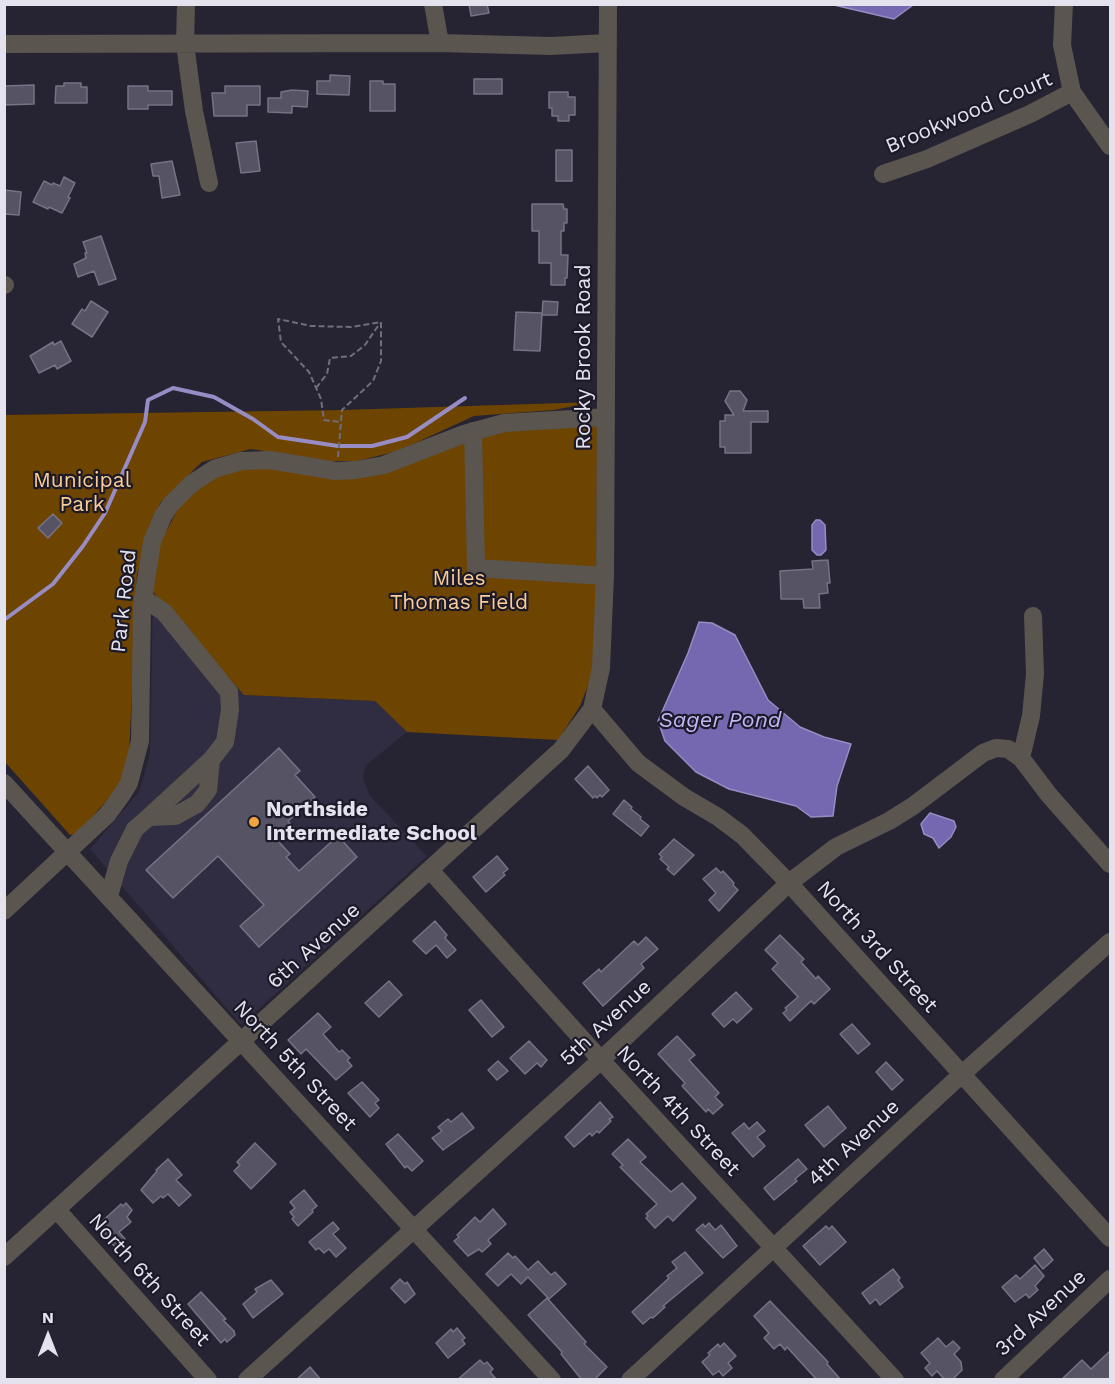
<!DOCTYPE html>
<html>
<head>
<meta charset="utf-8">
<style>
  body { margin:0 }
  #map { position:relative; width:1115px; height:1384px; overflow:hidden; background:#262333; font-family:"Work Sans",sans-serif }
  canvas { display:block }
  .frame { position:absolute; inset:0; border:6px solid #e4e2ed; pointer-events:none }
  .north { position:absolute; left:18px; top:1306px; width:60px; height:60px; -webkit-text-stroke:4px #1c1a29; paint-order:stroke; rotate:0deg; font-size:16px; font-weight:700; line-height:24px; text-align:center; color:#e4e2ed }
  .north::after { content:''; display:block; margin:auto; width:21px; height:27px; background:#e4e2ed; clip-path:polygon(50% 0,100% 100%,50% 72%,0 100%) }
</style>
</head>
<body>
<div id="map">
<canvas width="1115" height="1384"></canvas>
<div class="frame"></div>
<div class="north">N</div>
</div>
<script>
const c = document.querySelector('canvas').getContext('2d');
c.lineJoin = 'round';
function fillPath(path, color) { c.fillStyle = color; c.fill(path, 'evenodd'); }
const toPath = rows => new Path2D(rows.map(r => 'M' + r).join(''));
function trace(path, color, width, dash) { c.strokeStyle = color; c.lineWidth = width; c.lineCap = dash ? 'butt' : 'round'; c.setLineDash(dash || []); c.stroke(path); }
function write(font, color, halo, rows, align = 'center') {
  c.font = font + ' "Work Sans",sans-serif'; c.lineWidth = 4.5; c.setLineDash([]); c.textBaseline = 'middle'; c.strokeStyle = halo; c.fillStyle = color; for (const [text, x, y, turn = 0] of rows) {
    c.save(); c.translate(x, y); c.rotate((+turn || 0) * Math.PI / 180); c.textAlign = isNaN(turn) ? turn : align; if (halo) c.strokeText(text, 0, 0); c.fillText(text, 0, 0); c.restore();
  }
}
const built = toPath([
  [153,592,244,695,375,701,407,732,365,766,363,779,370,796,427,856,241,1025,90,849,139,792,150,754]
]);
const green = toPath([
  [595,402,554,410,474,416,398,451,357,461,326,461,251,449,202,462,160,503,137,574,129,756,126,774,117,789,77,834,70,835,5,762,4,415,342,410],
  [597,426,596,638,592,676,580,706,558,740,407,732,375,701,244,695,153,592,159,545,178,509,202,484,230,471,261,466,299,472,438,451,505,430]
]);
const water = toPath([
  [834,5,913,5,894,19,834,5],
  [816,520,820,520,825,525,826,550,821,555,817,555,812,550,812,525,816,520],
  [699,622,712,623,735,635,768,700,800,727,824,737,851,744,837,786,833,816,811,817,796,806,729,789,696,772,665,741,658,721,688,653,699,622],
  [930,813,954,821,956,827,951,837,939,848,933,838,924,834,921,824,930,813]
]);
const stream = toPath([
  [4,620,53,584,83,546,105,513,145,422,148,400,173,388,214,397,253,419,278,437,338,446,372,446,407,437,465,398]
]);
const building = toPath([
  [469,4,487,4,489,13,471,16,469,4],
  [330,75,350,76,349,95,317,94,317,81,330,81,330,75],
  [474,79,502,79,502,94,474,94,474,79],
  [370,81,383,81,383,84,395,84,395,111,370,111,370,81],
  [64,83,81,83,81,87,87,87,87,103,55,103,56,86,64,86,64,83],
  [34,85,34,104,4,105,4,86,34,85],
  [128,86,148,86,148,91,172,91,172,105,148,105,148,109,128,109,128,86],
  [225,86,260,86,260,105,247,105,247,116,214,116,212,93,225,93,225,86],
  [292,90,308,91,307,107,292,106,292,113,268,112,268,98,281,98,281,92,292,90],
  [549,92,568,92,568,97,575,97,575,115,569,115,569,121,558,121,558,116,552,116,552,108,549,108,549,92],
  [256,141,260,171,241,173,236,143,256,141],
  [556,150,572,150,572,181,556,181,556,150],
  [172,161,180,195,162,198,159,176,153,176,151,164,172,161],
  [64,177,75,183,68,197,70,198,62,213,49,207,48,209,33,202,44,181,52,185,53,183,60,186,64,177],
  [4,190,21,192,19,215,4,214,4,190],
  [532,204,563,204,564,209,567,209,567,223,564,223,564,231,561,231,561,255,568,255,567,278,565,278,565,285,551,285,551,263,539,263,539,231,532,231,532,204],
  [101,236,116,279,99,285,94,271,78,277,74,264,86,258,85,253,87,253,83,242,101,236],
  [91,301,108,312,92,337,72,324,82,309,85,311,91,301],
  [543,301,558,302,557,315,542,315,543,301],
  [516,312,542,313,540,351,514,350,516,312],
  [61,341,71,361,57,369,55,365,39,373,30,356,53,342,54,345,61,341],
  [730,391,740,391,747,400,743,411,768,411,768,422,751,422,751,453,725,453,725,447,720,447,720,421,725,421,725,415,734,415,725,401,730,391],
  [53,514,62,523,48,538,38,528,53,514],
  [828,560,830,583,827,583,828,593,819,594,820,608,804,608,803,599,781,599,780,571,813,569,812,561,828,560],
  [279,748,300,771,295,775,315,797,288,821,295,829,279,842,290,854,286,857,299,871,338,836,357,857,259,947,240,926,264,905,218,856,173,898,146,870,279,748],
  [588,766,609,790,602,797,600,795,597,798,595,796,593,798,575,779,588,766],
  [624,800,632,807,631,809,641,817,640,819,649,826,641,836,613,814,624,800],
  [674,839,694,855,674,875,667,869,669,867,660,859,662,857,659,854,674,839],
  [497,856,508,869,503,873,505,875,486,892,473,877,497,856],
  [716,868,721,873,723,871,734,883,733,885,738,890,719,911,709,900,716,893,703,879,716,868],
  [435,921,447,935,445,938,456,950,447,958,436,945,426,954,413,941,435,921],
  [780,935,804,959,801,962,816,979,818,976,830,989,814,1004,811,1001,790,1021,783,1013,787,1010,785,1008,798,997,772,969,778,963,765,950,780,935],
  [646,937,658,949,641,964,644,968,603,1006,583,983,599,969,601,972,634,941,638,945,646,937],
  [389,981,402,995,379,1017,365,1003,389,981],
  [736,992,752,1009,737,1023,733,1019,724,1027,712,1014,736,992],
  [481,1000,504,1027,492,1037,469,1010,481,1000],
  [318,1013,331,1027,323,1034,339,1052,342,1050,350,1058,347,1060,352,1066,336,1080,306,1049,301,1054,288,1040,318,1013],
  [852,1024,870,1044,858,1054,840,1034,852,1024],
  [677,1036,695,1055,689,1060,719,1093,715,1097,723,1105,713,1114,708,1109,706,1112,682,1086,685,1083,658,1054,677,1036],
  [529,1041,547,1060,541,1067,537,1063,525,1074,510,1058,529,1041],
  [498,1061,508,1071,497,1080,488,1070,498,1061],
  [886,1062,903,1080,892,1090,876,1072,886,1062],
  [362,1082,379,1100,375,1103,379,1108,370,1117,348,1093,362,1082],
  [600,1102,613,1117,609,1119,611,1121,599,1133,597,1131,592,1136,590,1133,574,1147,565,1137,600,1102],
  [828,1106,846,1128,824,1147,805,1125,828,1106],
  [462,1113,474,1128,443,1150,432,1138,442,1131,438,1127,448,1119,451,1122,462,1113],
  [757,1122,765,1131,757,1137,765,1146,753,1157,732,1133,744,1123,749,1129,757,1122],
  [398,1134,423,1161,412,1171,407,1166,405,1168,386,1144,398,1134],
  [628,1139,646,1157,640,1162,671,1192,682,1183,696,1198,673,1221,668,1216,655,1228,646,1218,648,1216,646,1214,657,1204,620,1167,623,1165,612,1154,628,1139],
  [255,1143,276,1164,251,1189,234,1171,240,1165,237,1162,255,1143],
  [168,1159,182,1175,176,1180,191,1195,179,1206,168,1194,163,1198,161,1196,153,1203,141,1190,157,1171,156,1170,168,1159],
  [798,1159,807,1169,795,1179,797,1181,774,1200,764,1188,798,1159],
  [304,1190,317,1206,312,1210,313,1212,298,1226,292,1219,294,1217,290,1212,295,1208,290,1202,304,1190],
  [126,1203,132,1210,127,1217,131,1222,119,1232,125,1239,116,1248,96,1227,121,1204,123,1206,126,1203],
  [493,1209,506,1224,488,1240,491,1244,482,1252,479,1249,468,1256,454,1241,459,1237,457,1235,475,1217,480,1222,493,1209],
  [333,1222,339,1229,333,1234,346,1248,336,1257,329,1249,324,1253,319,1248,316,1250,309,1242,333,1222],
  [709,1223,715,1230,721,1225,737,1246,723,1258,696,1230,703,1224,705,1227,709,1223],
  [826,1226,829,1229,832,1226,846,1242,820,1265,803,1246,826,1226],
  [1044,1249,1053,1260,1043,1269,1034,1258,1044,1249],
  [685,1252,703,1273,663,1306,665,1307,653,1318,651,1317,643,1324,632,1312,669,1278,667,1276,677,1268,672,1262,685,1252],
  [508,1253,513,1258,515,1256,528,1270,538,1261,551,1275,555,1272,566,1284,549,1299,528,1277,521,1284,511,1274,498,1286,486,1274,508,1253],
  [1035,1265,1044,1276,1035,1286,1038,1290,1029,1298,1026,1294,1015,1302,1002,1287,1016,1275,1020,1279,1035,1265],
  [893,1269,900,1278,898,1280,903,1287,880,1305,876,1299,870,1304,862,1293,893,1269],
  [400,1279,405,1284,407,1282,415,1294,405,1303,391,1288,400,1279],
  [271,1280,283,1294,253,1318,243,1304,257,1292,255,1289,271,1280],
  [201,1292,226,1319,223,1320,234,1331,235,1335,227,1342,225,1339,221,1343,188,1304,201,1292],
  [547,1298,586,1342,584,1344,607,1367,594,1380,582,1380,561,1354,562,1352,528,1315,547,1298],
  [770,1301,828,1362,827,1364,841,1380,817,1380,787,1347,785,1350,780,1344,774,1349,764,1338,769,1333,754,1316,770,1301],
  [457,1328,465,1338,462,1340,465,1344,448,1358,436,1343,451,1329,453,1332,457,1328],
  [938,1338,946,1347,953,1341,960,1348,954,1354,961,1362,962,1370,952,1380,945,1380,937,1371,932,1376,925,1368,930,1363,921,1353,938,1338],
  [724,1343,736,1356,728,1363,732,1368,723,1376,719,1371,713,1375,702,1362,710,1355,708,1353,718,1344,720,1347,724,1343],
  [1110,1351,1110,1380,1061,1380,1082,1360,1091,1369,1110,1351],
  [480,1360,484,1364,487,1362,493,1369,490,1372,497,1380,457,1380,480,1360],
  [310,1367,321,1380,296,1380,310,1367]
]);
const path = toPath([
  [316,388,327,374,330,358,351,356,365,345,380,323],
  [338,457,342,410,373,381,381,361,381,322,351,327,311,326,278,319,281,342,309,372,321,399,324,420,341,422]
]);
const minor = toPath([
  [186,4,185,44,194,111,209,183],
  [433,4,440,43],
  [1064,4,1062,45,1072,92,1110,146],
  [4,44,440,43,551,46,607,43],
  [883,174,927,159,1030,114,1072,92],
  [4,285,5,285],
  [473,431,476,568,605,576],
  [592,709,638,763,684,797,718,817,742,835,789,883,1110,1238],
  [1021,758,1031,716,1035,674,1033,616],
  [4,783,552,1380],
  [149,817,211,760],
  [430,870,601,1060,895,1380],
  [109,896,119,861,135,829,149,817,175,816,197,804,208,790,211,760,225,742,230,710,229,692,164,612,143,598],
  [4,911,107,815,121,796,129,783,140,741,142,606,152,542,163,516,171,504,191,484,214,469,241,461,270,460,336,471,356,470,384,465,464,434,504,423,606,417],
  [57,1210,208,1380],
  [4,1257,561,750,592,709,601,668,605,576,608,4],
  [247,1380,601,1060,789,883,836,847,889,821,913,806,983,753,996,748,1008,749,1021,758,1049,795,1110,864],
  [630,1380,962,1074,1110,942],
  [1003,1380,1110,1279]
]);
const markers = [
  [254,822,6,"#f0a63f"]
];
const streetNames = [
  ["Brookwood Court",969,113,-23],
  ["Rocky Brook Road",584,357,-90],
  ["Park Road",124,601,-84],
  ["6th Avenue",314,946,-42],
  ["North 3rd Street",877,947,48],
  ["5th Avenue",606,1023,-43],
  ["North 5th Street",295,1066,47],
  ["North 4th Street",678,1111,47],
  ["4th Avenue",854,1143,-43],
  ["North 6th Street",149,1280,48],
  ["3rd Avenue",1041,1313,-43]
];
const parkNames = [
  ["Municipal",82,481],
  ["Park",82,505],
  ["Miles",459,579],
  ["Thomas Field",459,603]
];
const poiNames = [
  ["Northside",266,810],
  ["Intermediate School",266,834]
];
const waterNames = [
  ["Sager Pond",720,721]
];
fillPath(built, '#302d42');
fillPath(green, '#6d4400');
fillPath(water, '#7667b1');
trace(water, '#978cc3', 1.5);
trace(stream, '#978cc3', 4);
fillPath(building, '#555364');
trace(building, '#757385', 1.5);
trace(path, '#716e7c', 2, [6, 3]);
trace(minor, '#5b554f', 18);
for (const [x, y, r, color] of markers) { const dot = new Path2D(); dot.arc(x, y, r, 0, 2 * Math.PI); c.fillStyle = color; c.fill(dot); trace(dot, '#1c1a29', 2); }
write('21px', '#e4e2ed', '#1c1a29', streetNames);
write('21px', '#facd98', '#1c1a29', parkNames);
write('bold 21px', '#e4e2ed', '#1c1a29', poiNames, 'left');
write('italic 22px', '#c1b7f4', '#1c1a29', waterNames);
</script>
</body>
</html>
